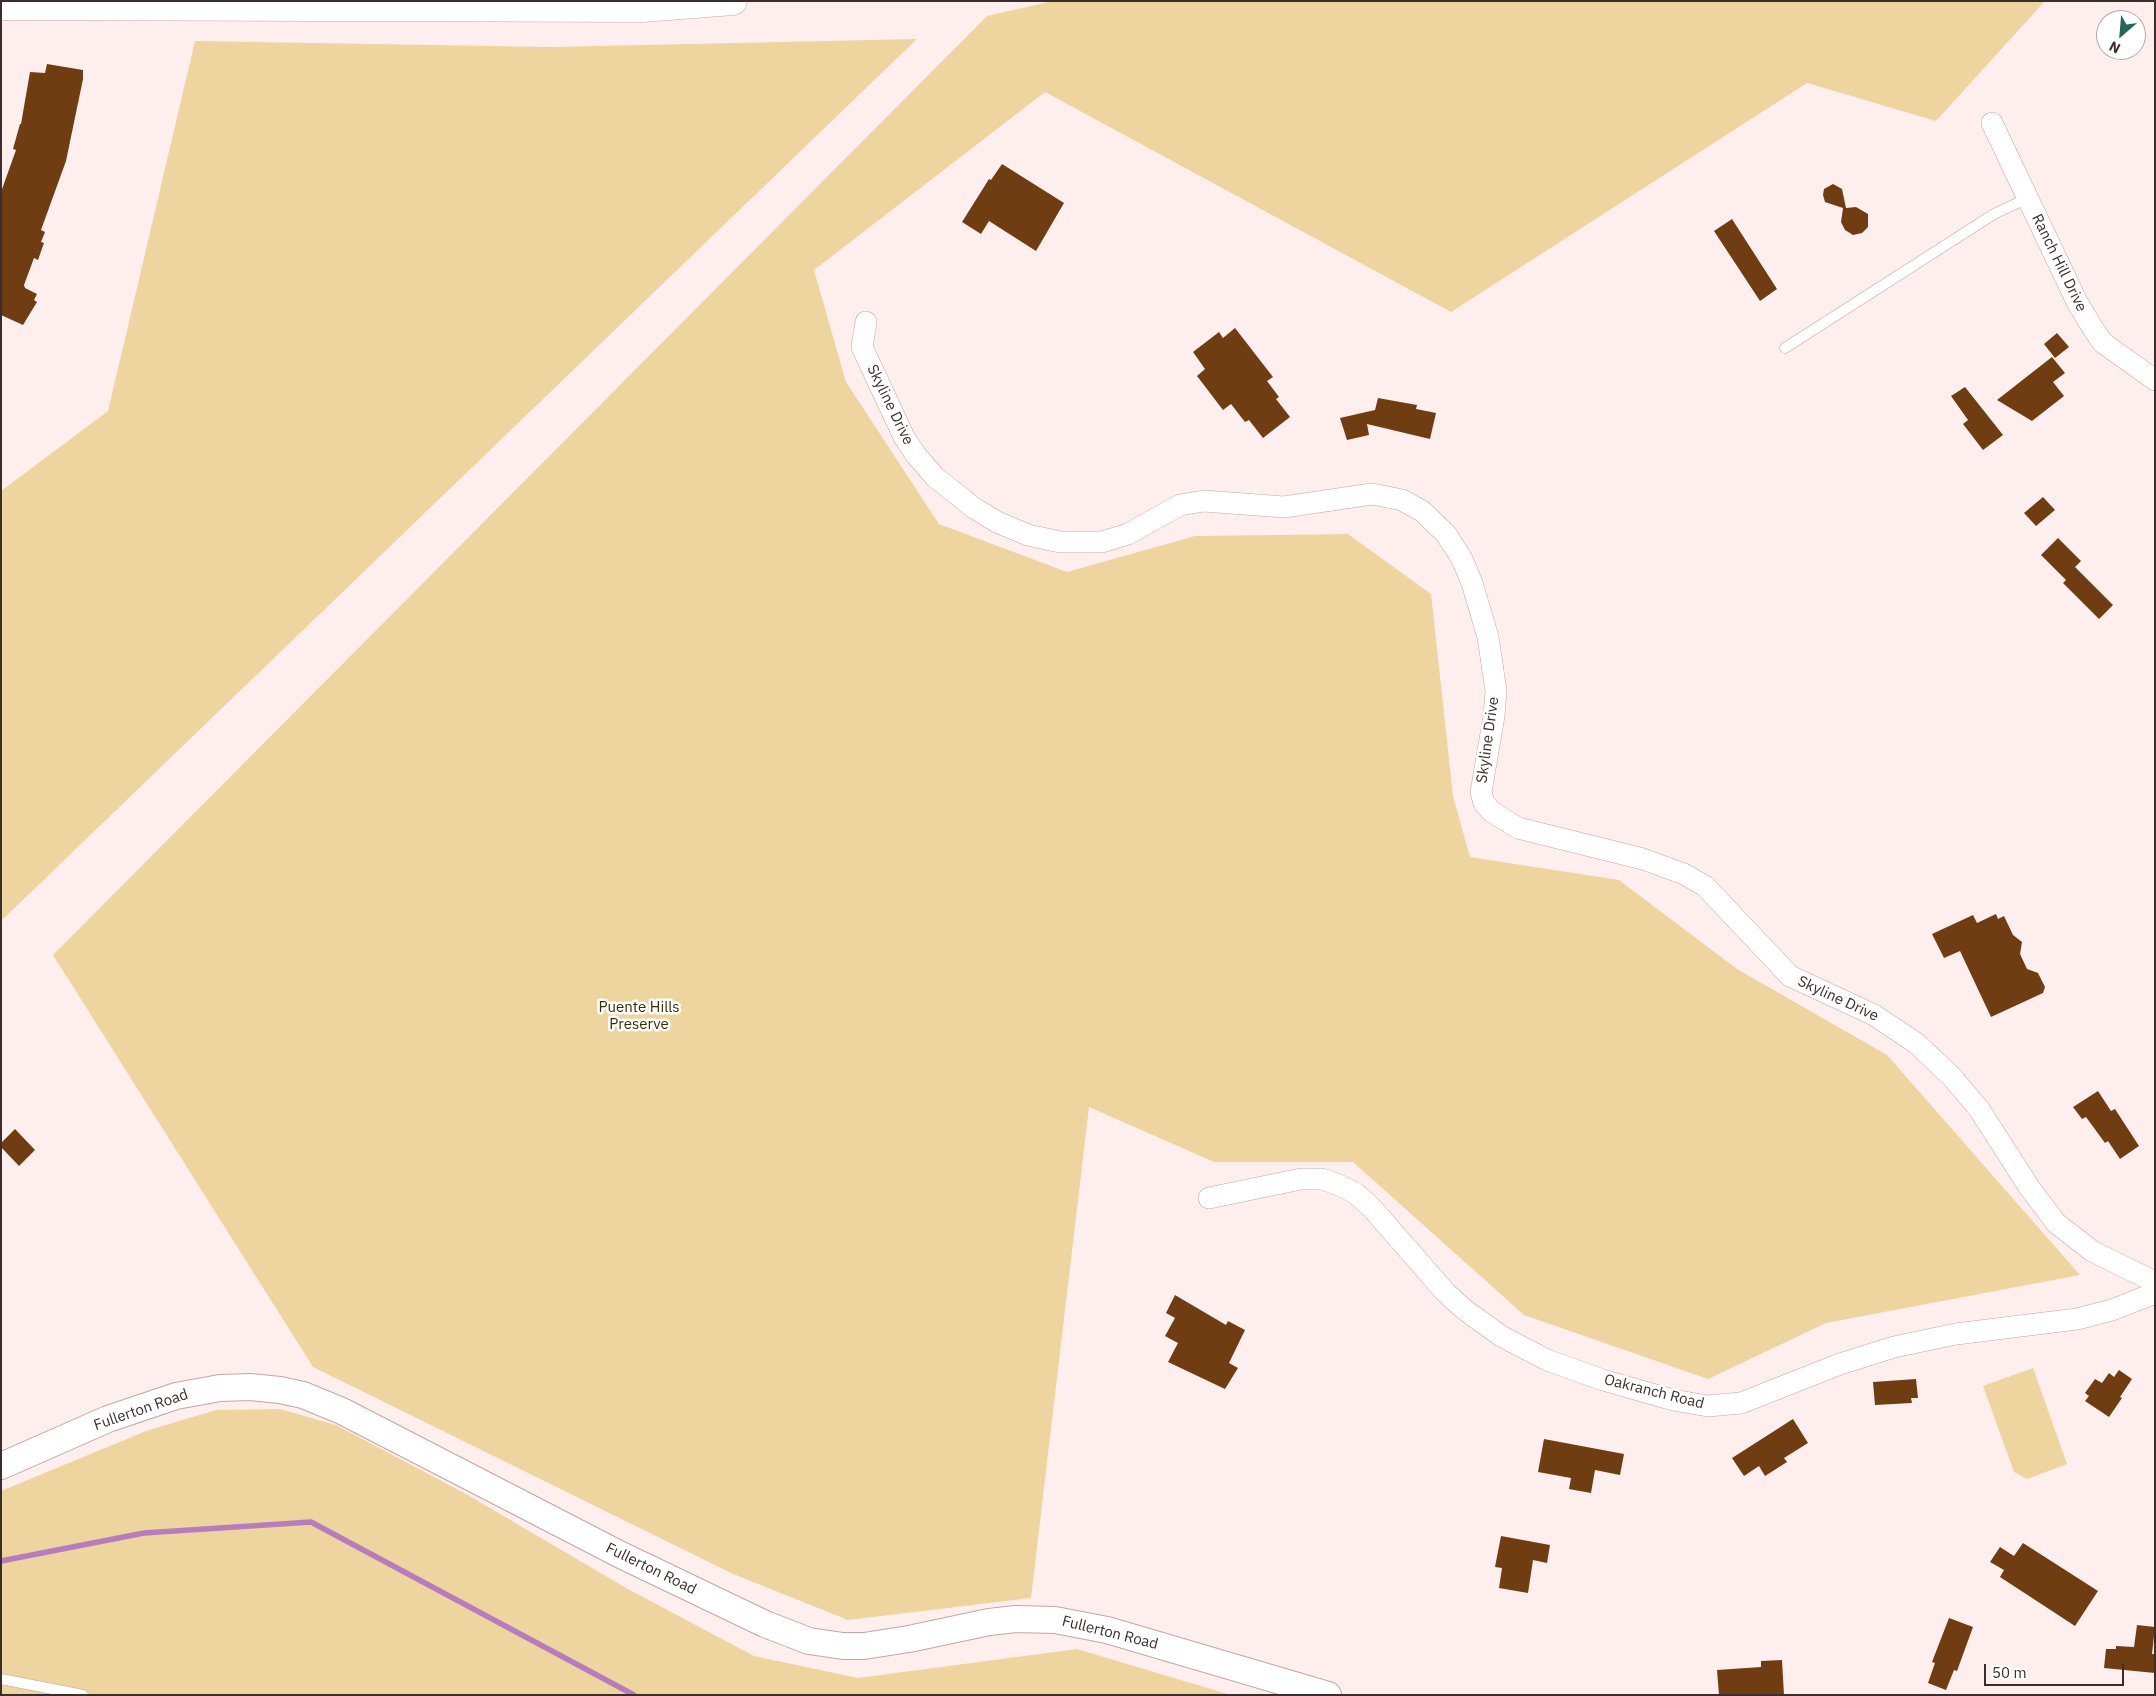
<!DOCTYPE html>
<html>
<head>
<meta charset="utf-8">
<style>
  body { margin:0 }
  #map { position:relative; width:2156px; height:1696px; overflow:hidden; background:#feefee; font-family:"IBM Plex Sans",sans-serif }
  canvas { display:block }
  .frame { position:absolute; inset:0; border:2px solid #3a2d2b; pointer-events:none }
  .north { position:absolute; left:2096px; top:10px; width:50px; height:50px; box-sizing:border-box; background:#fff; border:1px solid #b0abaa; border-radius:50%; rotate:207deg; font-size:14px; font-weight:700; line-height:20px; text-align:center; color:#3a2d2b }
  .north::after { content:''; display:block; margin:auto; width:18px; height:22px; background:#236758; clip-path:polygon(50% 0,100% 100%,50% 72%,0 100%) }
  .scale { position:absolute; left:1984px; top:1664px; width:140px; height:22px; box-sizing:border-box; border:2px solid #3a2d2b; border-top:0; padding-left:6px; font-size:15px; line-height:18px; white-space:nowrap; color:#3a2d2b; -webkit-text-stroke:4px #fff; paint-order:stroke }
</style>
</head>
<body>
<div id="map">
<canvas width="2156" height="1696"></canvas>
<div class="frame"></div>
<div class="north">N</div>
<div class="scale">50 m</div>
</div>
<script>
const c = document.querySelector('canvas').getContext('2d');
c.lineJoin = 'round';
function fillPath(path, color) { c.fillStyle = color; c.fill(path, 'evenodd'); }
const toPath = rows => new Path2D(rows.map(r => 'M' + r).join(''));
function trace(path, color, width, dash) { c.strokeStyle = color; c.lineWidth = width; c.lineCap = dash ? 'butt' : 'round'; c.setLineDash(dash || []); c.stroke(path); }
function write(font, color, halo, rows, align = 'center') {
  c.font = font + ' "IBM Plex Sans",sans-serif'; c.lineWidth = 5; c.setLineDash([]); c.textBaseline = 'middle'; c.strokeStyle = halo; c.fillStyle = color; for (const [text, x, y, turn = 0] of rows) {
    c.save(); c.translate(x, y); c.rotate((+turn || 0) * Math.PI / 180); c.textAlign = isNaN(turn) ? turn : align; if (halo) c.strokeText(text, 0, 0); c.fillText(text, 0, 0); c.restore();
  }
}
const green = toPath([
  [1053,1,2045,1,1936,121,1807,83,1451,312,1045,92,814,270,846,382,939,524,1067,572,1195,536,1348,534,1431,594,1453,796,1470,857,1619,880,1737,969,1887,1055,2080,1275,1826,1323,1708,1379,1524,1315,1353,1162,1214,1162,1089,1107,1031,1598,848,1620,731,1573,313,1367,53,955,987,16],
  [917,39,1,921,1,491,108,411,195,41,551,47],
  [2033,1368,2067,1464,2027,1479,2014,1472,1983,1386],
  [280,1409,336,1425,466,1494,628,1589,754,1656,858,1678,1077,1649,1231,1695,1,1695,1,1491,146,1431,216,1410]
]);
const stream = toPath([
  [1,1561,144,1533,311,1522,634,1695]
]);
const building = toPath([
  [47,64,83,70,83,79,66,161,41,230,45,232,41,242,44,243,38,260,34,258,24,285,25,288,37,294,34,300,37,302,23,325,1,315,1,192,16,150,13,149,20,124,21,124,30,72,45,73],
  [1002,164,1064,203,1036,251,989,221,981,234,962,222,989,179,991,180],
  [1833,184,1842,189,1846,208,1856,207,1868,214,1868,227,1862,233,1853,235,1845,230,1841,222,1843,208,1825,202,1823,195,1824,189],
  [1732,219,1777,289,1760,301,1714,231],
  [1235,328,1273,377,1267,381,1279,397,1276,399,1290,417,1263,438,1249,420,1245,422,1231,404,1223,410,1197,376,1205,369,1193,352,1219,332,1223,338],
  [2057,333,2069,347,2055,358,2044,344],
  [2052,357,2065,373,2053,382,2064,396,2032,421,1997,400],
  [1965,387,2003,435,1983,450,1963,424,1968,420,1951,396],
  [1378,398,1417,405,1416,409,1436,413,1430,439,1367,424,1369,435,1347,440,1340,418,1375,410],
  [2043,497,2055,510,2036,526,2024,513],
  [2058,538,2081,561,2075,567,2113,605,2099,619,2063,583,2066,580,2041,555],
  [1996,914,1998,919,2004,916,2013,935,2022,942,2020,954,2027,969,2038,973,2045,987,2043,993,1991,1017,1960,951,1944,958,1932,934,1973,915,1977,923],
  [2098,1091,2111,1111,2115,1109,2139,1146,2120,1159,2108,1141,2105,1143,2086,1117,2082,1119,2073,1107],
  [15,1129,35,1150,19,1166,1,1147,1,1143],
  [1175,1295,1226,1325,1228,1321,1245,1330,1229,1363,1238,1368,1225,1389,1168,1362,1178,1343,1165,1336,1175,1318,1166,1313],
  [2119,1370,2132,1379,2120,1397,2122,1398,2109,1417,2085,1401,2089,1396,2085,1393,2095,1379,2102,1383,2109,1373,2114,1377],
  [1916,1379,1918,1398,1911,1398,1912,1403,1875,1405,1873,1382],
  [1793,1419,1808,1443,1784,1458,1787,1462,1765,1476,1759,1466,1744,1476,1732,1458],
  [1544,1439,1624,1454,1620,1475,1595,1470,1591,1493,1569,1489,1571,1478,1538,1472],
  [1501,1536,1550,1545,1547,1563,1533,1560,1528,1593,1499,1588,1502,1568,1495,1567],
  [2023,1543,2098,1591,2075,1626,2000,1577,2004,1570,1990,1562,2000,1547,2014,1556],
  [1949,1618,1973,1627,1957,1671,1954,1670,1946,1690,1928,1683,1935,1663,1932,1662],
  [2137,1625,2155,1627,2152,1654,2155,1654,2155,1673,2104,1668,2106,1649,2116,1649,2116,1646,2134,1647],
  [1782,1660,1784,1695,1719,1695,1717,1670,1761,1667,1761,1661]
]);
const service = toPath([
  [1785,348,1994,214,2028,198],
  [1,1679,83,1695]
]);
const minor = toPath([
  [1992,123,2077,302,2094,330,2103,343,2155,380],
  [866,322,862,347,904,437,916,455,935,477,974,508,997,522,1028,535,1060,542,1102,542,1128,534,1180,505,1204,501,1284,507,1372,494,1402,500,1422,511,1446,534,1462,559,1472,583,1488,637,1496,691,1494,716,1481,792,1484,803,1492,812,1518,828,1643,859,1684,874,1705,886,1790,976,1874,1015,1916,1043,1952,1077,1979,1109,2029,1187,2056,1223,2092,1251,2155,1282],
  [1209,1198,1301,1179,1322,1179,1339,1185,1355,1193,1371,1207,1446,1293,1465,1310,1501,1336,1547,1360,1603,1380,1673,1400,1708,1406,1741,1403,1840,1364,1894,1347,1956,1334,2077,1319,2112,1310,2155,1293]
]);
const tertiary = toPath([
  [1,1466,108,1419,176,1396,220,1388,250,1387,280,1390,303,1395,342,1411,621,1555,765,1624,809,1641,843,1646,864,1646,909,1639,989,1622,1016,1619,1055,1620,1107,1630,1328,1695]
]);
const primary = toPath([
  [1,6,642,8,733,1]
]);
const streetNames = [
  ["Ranch Hill Drive",2059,263,64],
  ["Skyline Drive",890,405,64],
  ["Skyline Drive",1488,740,-82],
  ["Skyline Drive",1838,999,25],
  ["Oakranch Road",1654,1392,14],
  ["Fullerton Road",141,1410,-19],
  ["Fullerton Road",651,1569,26],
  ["Fullerton Road",1110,1633,14]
];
const parkNames = [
  ["Puente Hills",639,1008],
  ["Preserve",639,1025]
];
fillPath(green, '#eed49f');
trace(stream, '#b77cbc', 5.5);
fillPath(building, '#703c11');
trace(service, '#c6a4a1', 11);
trace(minor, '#c6a4a1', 22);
trace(tertiary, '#c6a4a1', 28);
trace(primary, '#c6a4a1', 29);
trace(service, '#fff', 10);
trace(minor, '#fff', 21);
trace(tertiary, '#fff', 26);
trace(primary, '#fff', 28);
write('15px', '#3a2d2b', '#fff', streetNames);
write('15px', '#3b2b04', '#fff', parkNames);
</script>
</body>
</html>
